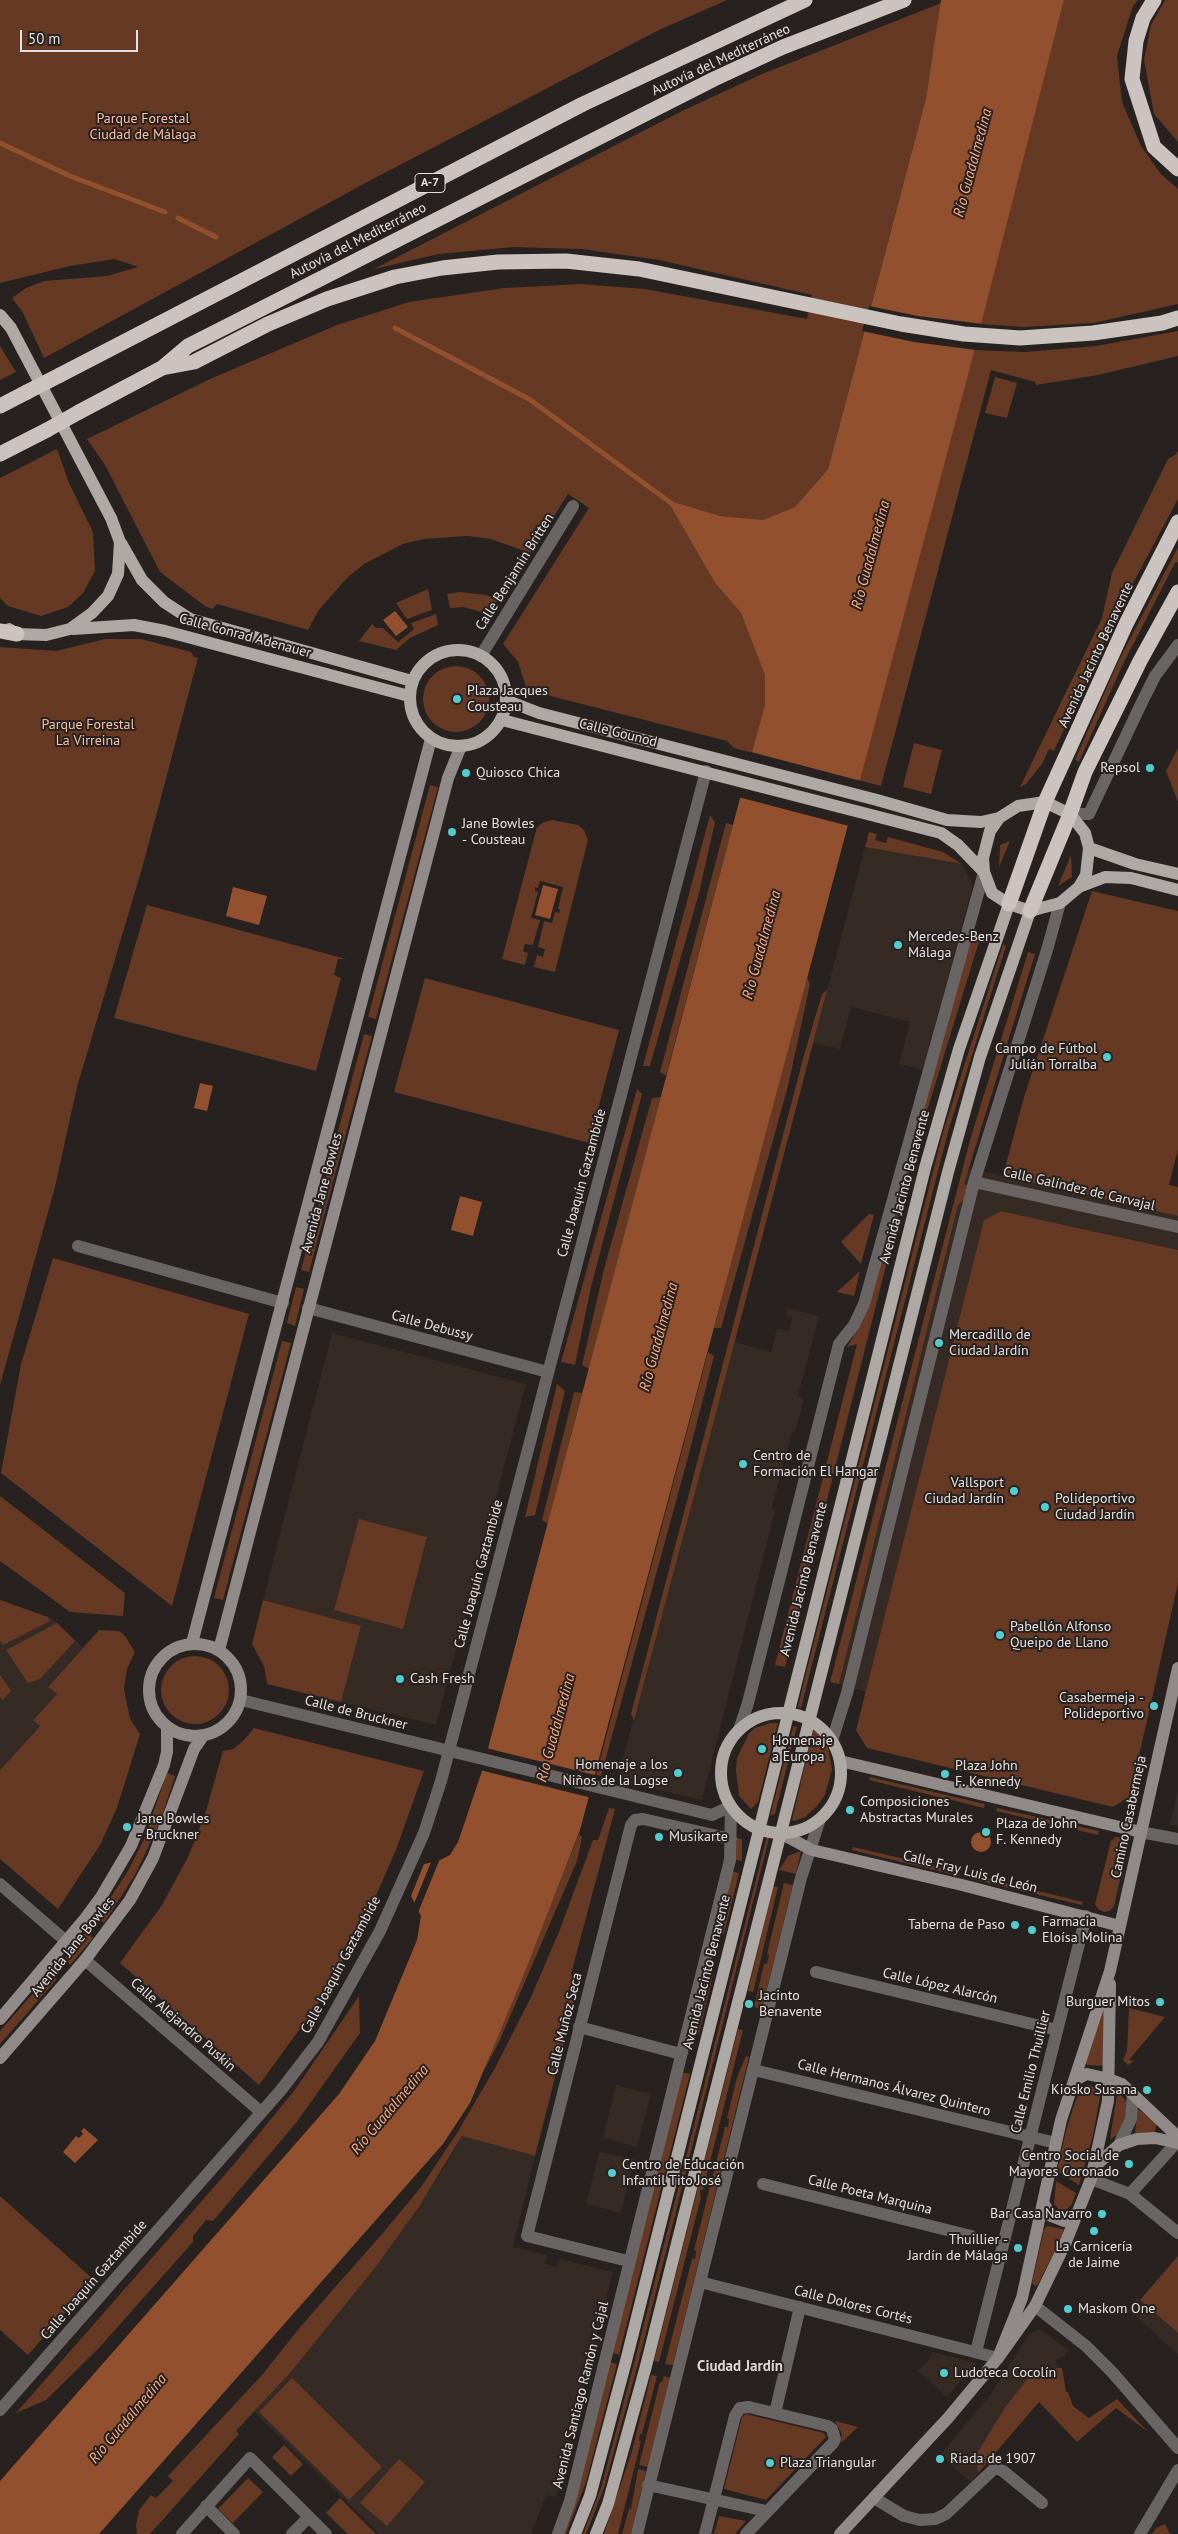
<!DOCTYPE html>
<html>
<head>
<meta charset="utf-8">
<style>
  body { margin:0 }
  #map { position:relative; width:1178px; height:2534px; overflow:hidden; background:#27211f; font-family:"PT Sans",sans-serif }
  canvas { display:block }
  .scale { position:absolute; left:20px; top:30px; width:118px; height:22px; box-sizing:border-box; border:2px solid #e4e0df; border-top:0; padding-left:6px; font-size:15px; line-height:18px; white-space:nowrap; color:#e4e0df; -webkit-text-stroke:4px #27211f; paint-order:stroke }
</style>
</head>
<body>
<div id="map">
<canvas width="1178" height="2534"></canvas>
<div class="scale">50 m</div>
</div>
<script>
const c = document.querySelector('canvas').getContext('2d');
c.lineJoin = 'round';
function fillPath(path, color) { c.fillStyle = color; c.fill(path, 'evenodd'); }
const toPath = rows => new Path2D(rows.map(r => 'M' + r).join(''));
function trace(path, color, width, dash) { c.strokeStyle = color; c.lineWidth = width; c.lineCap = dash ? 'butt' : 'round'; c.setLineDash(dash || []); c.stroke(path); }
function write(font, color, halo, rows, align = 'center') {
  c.font = font + ' "PT Sans",sans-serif'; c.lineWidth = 4; c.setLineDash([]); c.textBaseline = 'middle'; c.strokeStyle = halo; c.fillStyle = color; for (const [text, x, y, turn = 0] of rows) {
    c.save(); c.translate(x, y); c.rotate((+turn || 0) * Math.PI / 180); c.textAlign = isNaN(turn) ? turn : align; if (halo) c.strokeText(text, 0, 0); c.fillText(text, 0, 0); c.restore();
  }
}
const built = toPath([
  [865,847,962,864,973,885,923,1070,899,1064,910,1022,863,1010,851,1007,840,1049,813,1043],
  [968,1168,1178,1216,1178,1250,1001,1211,984,1220,866,1692,839,1684,958,1205,964,1200,969,1186,964,1184],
  [787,1308,819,1316,798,1396,804,1398,795,1433,792,1432,772,1507,772,1510,775,1511,702,1800,617,1780,734,1342,771,1352,777,1328,789,1331,792,1318,785,1316],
  [332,1333,526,1384,436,1725,341,1702,360,1626,263,1600],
  [0,1600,41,1617,52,1618,83,1647,48,1686,57,1694,33,1719,40,1725,0,1770],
  [1178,1789,1178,1826,1170,1825],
  [616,2085,651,2094,637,2147,603,2138],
  [462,2136,535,2156,513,2247,547,2255,545,2264,558,2267,560,2259,613,2272,556,2497,546,2495,531,2534,380,2534,254,2412,290,2373,375,2268,446,2165],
  [599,2152,634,2159,621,2213,586,2204],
  [1136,2297,1178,2333,1178,2354,1132,2313],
  [1040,2329,1070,2351,1065,2353,1066,2356,1055,2360,1058,2367,1062,2368,1066,2392,1068,2392,1070,2400,1052,2415,1039,2402,970,2482,940,2455,991,2394,1029,2334],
  [932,2352,976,2363,947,2397,918,2371,930,2358]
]);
const green = toPath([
  [0,0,727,0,659,30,371,180,44,358,22,311,12,298,26,288,44,281,107,276,138,267,115,259,70,266,0,283],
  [1064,0,1138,0,1133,6,1117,56,1122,102,1141,146,1161,174,1178,189,1178,304,1094,323,1023,327,980,324],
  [1165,0,1178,0,1178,142,1154,114,1144,60,1151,25],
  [941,3,926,98,828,469,795,507,763,521,721,516,667,500,715,583,741,613,757,650,765,675,765,704,753,753,734,748,727,741,527,690,518,662,503,644,589,508,568,494,531,553,490,539,468,536,424,539,403,544,364,564,347,578,318,611,308,630,217,604,212,609,205,606,160,572,105,465,87,439,210,379,337,325,409,302,504,288,581,284,645,289,807,319,812,295,659,260,581,249,513,247,439,254,374,269,682,111,762,74],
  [1178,331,1178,356,1098,375,1036,385,1035,382,991,370,881,786,858,780,974,350,1025,352,1096,346],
  [0,346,16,372,0,380],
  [995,377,1017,383,1007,418,985,413],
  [57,449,69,483,93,532,95,571,83,593,68,607,41,616,8,606,0,598,0,478],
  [1178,451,1178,499,1125,598,1054,751,1049,749,1042,764,1026,784,1020,787,1102,618,1112,573,1168,459,1175,455],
  [1178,547,1178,562,1175,563,1123,664,1079,762,1075,760,1118,662],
  [428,589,432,610,407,619,396,603],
  [460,592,486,595,498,599,489,614,463,607,450,608,447,594],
  [436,614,438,625,410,638,396,650,359,641,372,624,376,628,383,628,398,642,414,629,411,623],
  [105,639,141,639,191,652,194,657,198,658,143,865,77,1087,55,1187,0,1385,0,647,56,651],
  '423 699a33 33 0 1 1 66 0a33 33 0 1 1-66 0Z',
  [914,743,942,750,931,794,903,787],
  [1178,748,1178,802,1166,771],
  [430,785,438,787,376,1019,368,1017],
  [710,815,715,822,699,893,650,1066,643,1066],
  [552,820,578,825,584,830,588,840,555,972,534,967,537,955,543,957,545,949,538,947,544,921,552,923,555,912,559,913,560,910,558,909,563,887,540,881,538,888,535,887,535,891,538,892,531,918,540,920,533,945,525,944,523,951,528,953,525,965,502,959,537,827,544,822],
  [726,823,733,825,666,1076,660,1072],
  [869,832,877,834,875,840,886,843,888,837,943,852,962,864,865,847],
  [1010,841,999,867,1000,845],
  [1071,855,1072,877,1058,886],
  [1092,891,1178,911,1178,1149,1169,1185,1178,1187,1178,1216,1003,1176,1024,1097],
  [147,905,346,959,338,959,334,975,341,978,316,1071,114,1018],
  [972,932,981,935,915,1150,785,1667,775,1665,857,1344,847,1347,863,1320],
  [1003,944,1006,946,948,1132,801,1708,798,1707,804,1681,943,1132],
  [1028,952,1035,954,964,1184,970,1186,964,1200,958,1205,839,1684,830,1682,970,1140],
  [807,977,810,984,788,1086,721,1328,714,1328],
  [425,978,619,1030,589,1143,394,1092],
  [827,990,706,1451,634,1720,631,1714,804,1055,822,994],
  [364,1034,372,1036,309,1272,301,1270],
  [637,1089,642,1094,591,1287,575,1365,561,1362],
  [661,1097,589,1369,582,1365,604,1269,652,1098],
  [1001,1211,1178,1250,1178,1583,1130,1796,1113,1807,867,1748,856,1730,984,1220],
  [869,1214,874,1215,861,1264,841,1242],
  [53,1258,249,1314,172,1606,1,1473,21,1364],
  [860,1271,854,1296,837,1292],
  [296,1287,304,1289,295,1326,287,1323],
  [282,1341,291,1343,223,1600,214,1598],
  [708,1352,714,1356,687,1461,601,1776,596,1775],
  [557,1384,565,1391,535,1515,525,1517],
  [574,1392,582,1393,548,1524,542,1520],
  [0,1496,125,1593,123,1616,70,1612,0,1561],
  [359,1519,427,1537,403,1629,334,1610],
  [0,1600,48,1617,50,1621,3,1645,0,1641],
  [263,1600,361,1626,341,1702,267,1684,264,1666,252,1644],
  [57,1623,75,1641,40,1679,28,1683,6,1650],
  [99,1630,119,1631,125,1636,135,1652,127,1669,124,1689,130,1719,140,1734,117,1808,100,1845,58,1909,0,1859,0,1770,40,1726,33,1720,57,1694,48,1687],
  '161 1690a34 34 0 1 1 68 0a34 34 0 1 1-68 0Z',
  [0,1675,11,1691,3,1700,0,1697],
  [770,1723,778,1723,758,1802,751,1809,739,1796,736,1771,737,1758,749,1733,755,1728],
  [797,1726,775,1814,770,1816,793,1727],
  [254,1728,424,1771,396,1850,363,1925,321,2000,259,2085,120,1963,162,1905,189,1855,206,1811,223,1751,233,1749,244,1740],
  [813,1731,819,1732,827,1742,832,1769,825,1795,817,1806,805,1817,795,1821,792,1820],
  [167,1773,175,1776,160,1822,135,1875,104,1923,97,1918,128,1871,144,1839],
  [870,1777,985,1804,984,1808,869,1780],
  [609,1808,615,1809,571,1974,578,1987,535,2156,462,2136,418,2208,375,2268,290,2373,236,2431,239,2434,150,2534,137,2534,136,2525,139,2510,151,2495,156,2498,173,2481,168,2476,262,2375,301,2326,382,2234,421,2187,457,2133,495,2068,530,1999,559,1932,593,1840,598,1840],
  [997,1808,1099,1831,1098,1835,996,1811],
  [579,1834,582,1837,577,1861,499,2042,483,2072],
  [767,1836,769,1838,639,2360,604,2488,586,2534,583,2534,601,2488,633,2367],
  [1116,1837,1125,1838,1128,1844,1114,1906,1110,1911,1104,1912,1098,1909,1095,1904,1111,1841],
  [737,1838,742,1839,742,1861,733,1859],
  [853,1847,960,1872,959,1876,852,1850],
  [801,1851,796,1874,779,1870,788,1856],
  [730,1871,739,1873,724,1934,715,1931],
  [972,1875,1083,1902,1082,1905,971,1879],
  [784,1883,793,1885,762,2009,754,2007,764,1964,767,1964,769,1955,767,1954],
  [773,1886,778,1887,753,1992,748,1991],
  [86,1932,93,1938,70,1965,64,1959],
  [50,1974,57,1979,0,2044,0,2031],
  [705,1974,713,1975,699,2034,691,2032],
  [359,1996,360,2033,296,2123,213,2221,206,2220,193,2236,193,2242,99,2348,46,2400,16,2413,235,2163,294,2091],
  [1104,2008,1104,2066,1087,2065,1085,2063],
  [1129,2008,1165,2017,1129,2060,1134,2061,1128,2065,1123,2060,1127,2051],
  [738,2029,743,2030,703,2190,700,2190,701,2197,659,2362,654,2361],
  [746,2056,749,2057,673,2365,665,2364,692,2259,695,2259,696,2251,694,2250,725,2127,728,2127,729,2119,727,2118,737,2077],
  [680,2072,690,2074,619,2355,610,2352],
  [1089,2085,1096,2088,1100,2097,1093,2135,1079,2185,1057,2171,1066,2131,1075,2102,1081,2090],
  [1120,2094,1126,2101,1127,2113,1120,2134,1110,2139,1117,2095],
  [1138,2109,1157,2123,1154,2134,1135,2133],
  [1056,2181,1076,2193,1072,2204,1066,2210,1060,2210,1054,2204],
  [0,2196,94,2280,28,2355,0,2330],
  [1047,2226,1063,2229,1064,2233,1038,2284,1035,2286,1032,2283,1044,2229],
  [1178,2256,1178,2333,1140,2300],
  [608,2362,617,2364,586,2482,566,2534,562,2534],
  [1058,2368,1062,2368,1066,2392,1068,2392,1073,2406,1089,2418,1117,2399,1148,2432,1116,2408,1077,2442,1039,2402,978,2473,976,2455,1006,2406,1033,2372],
  [651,2375,657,2376,642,2434,640,2434,639,2441,641,2441,618,2534,604,2534,632,2451],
  [664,2376,670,2378,648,2467,639,2465,660,2382,662,2382],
  [292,2378,382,2467,349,2500,259,2412],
  [746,2414,824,2433,826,2437,766,2500,724,2489,742,2417],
  [835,2421,858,2427,841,2443,842,2434],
  [284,2445,303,2464,291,2476,272,2457],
  [399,2459,425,2482,387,2526,360,2503],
  [638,2469,646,2471,631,2534,622,2534,629,2509,631,2509],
  [248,2478,263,2492,233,2523,218,2509],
  [340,2498,376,2534,348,2534,326,2513],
  [719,2516,746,2521,735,2534,714,2534],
  [1165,2524,1170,2534,1152,2534,1156,2528]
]);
const water = toPath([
  [941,0,1064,0,968,375,580,1830,522,1979,470,2103,443,2144,99,2534,0,2534,0,2481,339,2094,375,2041,417,1940,421,1916,411,1896,424,1864,438,1861,450,1855,458,1842,482,1771,765,704,765,675,741,613,715,583,667,500,721,516,763,520,795,507,828,469,926,98],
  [395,611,408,627,396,636,383,620],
  [543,885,558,889,550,919,535,915],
  [233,887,267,896,259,925,226,916],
  [200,1083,213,1086,207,1111,194,1108],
  [460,1196,482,1202,473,1236,451,1230],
  '971 1842a10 10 0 1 1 20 0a10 10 0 1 1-20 0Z',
  [84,2128,98,2140,75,2163,63,2152,76,2136,79,2138,83,2134,81,2131]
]);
const pier = toPath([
  [869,306,918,316,983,324,976,350,914,342,862,331],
  [751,752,861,781,849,826,738,797],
  [486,1748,599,1776,592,1798,480,1770],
  [441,1856,417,1915,413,1906,432,1860]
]);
const stream = toPath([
  [0,143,70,176,165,212],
  [178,218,216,237],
  [395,328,529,399,671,503]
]);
const street = toPath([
  [482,654,573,506],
  [1070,814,1089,814,1142,702,1155,676,1178,645],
  [974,1182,1178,1227],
  [78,1246,283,1303],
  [308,1308,548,1372],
  [241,1700,712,1815,731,1806,730,1860,570,2501,558,2534],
  [739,1730,748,1703,839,1344,854,1325,864,1304,984,872],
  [832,1741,847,1693,974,1182,1047,950,1060,903],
  [1141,1832,1178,1839],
  [0,1884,67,1942],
  [85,1960,261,2112],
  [816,1972,1057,2030],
  [579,2027,681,2054],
  [754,2070,1056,2143],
  [1119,2145,1131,2119,1133,2095],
  [1091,2179,1130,2194,1178,2233],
  [763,2184,971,2236],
  [1130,2194,1176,2143],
  [628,2261,527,2236,631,1825,635,1820,643,1819,731,1839],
  [700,2282,998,2358],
  [1035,2306,1086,2346,1112,2372,1178,2448],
  [976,2352,1086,1916],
  [0,2410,281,2090,318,2042,380,1931,424,1833,441,1781,706,771],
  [775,2413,800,2307],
  [648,2485,766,2511],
  [874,2498,904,2516,920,2520,935,2519,946,2514,995,2468,1003,2471,1042,2503],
  [206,2506,234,2534],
  [182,2534,250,2458,326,2534],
  [292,2534,309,2517],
  [637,2534,801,1878,820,1819],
  [705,2534,735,2416,740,2408,749,2407,828,2426,832,2429,835,2439,833,2443,746,2534],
  [1140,2534,1178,2470]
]);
const secondary = toPath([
  [192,1643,431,739],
  '149 1690a46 46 0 1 1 92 0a46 46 0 1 1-92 0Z',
  [219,1650,435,828,448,778,461,746],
  [840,1761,1141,1832],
  [780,1833,812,1850,962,1885,1120,1926],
  [0,2019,84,1920,101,1897,131,1846,164,1765,167,1752,167,1727],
  [0,2058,85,1960,130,1900,153,1858,194,1749,203,1736],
  [1075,2080,1087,2074,1109,2079,1122,2084,1178,2137],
  [1094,2167,1119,2145,1137,2139,1155,2138,1178,2143],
  [1043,2202,1051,2216,1064,2221,1076,2216],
  [998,2358,1022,2298,1061,2120,1110,1971,1178,1668],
  [840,2534,948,2418,998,2358,1035,2306,1065,2244,1091,2179,1108,2101,1110,1984]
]);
const primary = toPath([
  [0,315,11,328,111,518,120,542,118,574,108,596,92,613,70,629,46,635,17,634,9,629],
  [121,543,142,580,164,602,190,619,412,681],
  [73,629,134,625,165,631,409,696],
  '410 698a48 48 0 1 1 96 0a48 48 0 1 1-96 0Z',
  [508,701,539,713,877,800,947,820,981,822,999,818],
  [502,720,941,833,958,845,984,872],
  [1045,802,1070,814,1085,833,1089,848,1086,875,1079,887,1060,903,1030,911,1009,904,992,893,984,872,983,858,990,831,999,818,1018,806,1045,802],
  [1089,848,1135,864,1178,874],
  [1079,887,1105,877,1131,878,1178,890],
  '721 1773a60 60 0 1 1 120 0a60 60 0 1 1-120 0Z',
  [575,2534,590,2496,626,2361,925,1168,959,1049,1009,904],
  [596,2534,608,2504,646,2366,948,1172,980,1057,1030,911]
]);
const highway = toPath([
  [1154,0,1143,18,1136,41,1132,79,1154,147,1178,169],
  [162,368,194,362,268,324,327,299,395,277,442,268,498,262,566,261,639,269,901,324,964,334,1020,338,1093,333,1162,323,1178,318],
  [60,375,583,104,805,0],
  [0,406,27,392],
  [79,412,162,368,188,346,714,79,783,47,904,0],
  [0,454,47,430],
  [0,631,17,634],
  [1009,904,1045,802,1126,624,1178,522],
  [1030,911,1070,814,1085,772,1140,661,1178,592]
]);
const highwayBridge = toPath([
  [27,392,60,375],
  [47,430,79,412]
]);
const markers = [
  [457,699,5,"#52cdce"],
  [1150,768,5,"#52cdce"],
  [466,773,5,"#52cdce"],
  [452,832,5,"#52cdce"],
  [898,945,5,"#52cdce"],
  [1107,1057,5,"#52cdce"],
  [939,1343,5,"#52cdce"],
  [743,1464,5,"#52cdce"],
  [1014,1491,5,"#52cdce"],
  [1045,1507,5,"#52cdce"],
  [1000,1635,5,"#52cdce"],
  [400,1679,5,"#52cdce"],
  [1154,1706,5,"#52cdce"],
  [762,1749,5,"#52cdce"],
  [678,1773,5,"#52cdce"],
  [945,1774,5,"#52cdce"],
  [850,1810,5,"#52cdce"],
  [127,1827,5,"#52cdce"],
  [986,1832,5,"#52cdce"],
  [659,1837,5,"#52cdce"],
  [1015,1925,5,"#52cdce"],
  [1032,1930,5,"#52cdce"],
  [1160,2002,5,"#52cdce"],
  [749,2004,5,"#52cdce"],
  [1147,2090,5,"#52cdce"],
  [1129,2164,5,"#52cdce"],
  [612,2173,5,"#52cdce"],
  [1102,2214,5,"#52cdce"],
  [1094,2231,5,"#52cdce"],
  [1018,2248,5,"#52cdce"],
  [1068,2309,5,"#52cdce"],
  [944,2373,5,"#52cdce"],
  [940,2459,5,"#52cdce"],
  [770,2463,5,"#52cdce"]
];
const shields = [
  [430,183,30]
];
const shieldNames = [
  ["A-7",430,183]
];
const streetNames = [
  ["Autovía del Mediterráneo",721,60,-25],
  ["Autovía del Mediterráneo",358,241,-27],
  ["Calle Benjamin Britten",515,572,-58],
  ["Calle Conrad Adenauer",245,636,15],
  ["Avenida Jacinto Benavente",1096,655,-65],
  ["Calle Gounod",618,733,14],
  ["Calle Joaquín Gaztambide",582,1183,-75],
  ["Avenida Jacinto Benavente",905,1187,-75],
  ["Calle Galíndez de Carvajal",1079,1189,13],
  ["Avenida Jane Bowles",322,1193,-75],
  ["Calle Debussy",432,1326,15],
  ["Calle Joaquín Gaztambide",479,1574,-75],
  ["Avenida Jacinto Benavente",804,1579,-76],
  ["Calle de Bruckner",356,1713,14],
  ["Camino Casabermeja",1129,1817,-78],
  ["Calle Fray Luis de León",970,1872,14],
  ["Avenida Jane Bowles",73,1947,-51],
  ["Calle Joaquín Gaztambide",341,1965,-62],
  ["Avenida Jacinto Benavente",707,1972,-76],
  ["Calle López Alarcón",940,1986,13],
  ["Calle Muñoz Seca",565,2024,-76],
  ["Calle Alejandro Puskin",183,2025,41],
  ["Calle Emilio Thuillier",1031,2072,-76],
  ["Calle Hermanos Álvarez Quintero",894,2088,14],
  ["Calle Poeta Marquina",870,2195,14],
  ["Calle Joaquín Gaztambide",94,2280,-49],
  ["Calle Dolores Cortés",853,2305,14],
  ["Avenida Santiago Ramón y Cajal",581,2395,-76]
];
const parkNames = [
  ["Parque Forestal",143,119],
  ["Ciudad de Málaga",143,135],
  ["Parque Forestal",88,725],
  ["La Virreina",88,741]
];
const poiNames = [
  ["Plaza Jacques",467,691],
  ["Cousteau",467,707],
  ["Repsol",1140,768,"right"],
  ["Quiosco Chica",476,773],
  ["Jane Bowles",462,824],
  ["- Cousteau",462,840],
  ["Mercedes-Benz",908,937],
  ["Málaga",908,953],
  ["Campo de Fútbol",1097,1049,"right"],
  ["Julíán Torralba",1097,1065,"right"],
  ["Mercadillo de",949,1335],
  ["Ciudad Jardín",949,1351],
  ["Centro de",753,1456],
  ["Formación El Hangar",753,1472],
  ["Vallsport",1004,1483,"right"],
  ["Ciudad Jardín",1004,1499,"right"],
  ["Polideportivo",1055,1499],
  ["Ciudad Jardín",1055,1515],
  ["Pabellón Alfonso",1010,1627],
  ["Queipo de Llano",1010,1643],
  ["Cash Fresh",410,1679],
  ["Casabermeja -",1144,1698,"right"],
  ["Polideportivo",1144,1714,"right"],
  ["Homenaje",772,1741],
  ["a Europa",772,1757],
  ["Homenaje a los",668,1765,"right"],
  ["Niños de la Logse",668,1781,"right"],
  ["Plaza John",955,1766],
  ["F. Kennedy",955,1782],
  ["Composiciones",860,1802],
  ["Abstractas Murales",860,1818],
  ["Jane Bowles",137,1819],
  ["- Bruckner",137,1835],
  ["Plaza de John",996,1824],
  ["F. Kennedy",996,1840],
  ["Musikarte",669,1837],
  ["Farmacia",1042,1922],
  ["Eloísa Molina",1042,1938],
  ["Taberna de Paso",1005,1925,"right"],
  ["Jacinto",759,1996],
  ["Benavente",759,2012],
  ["Burguer Mitos",1150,2002,"right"],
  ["Kiosko Susana",1137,2090,"right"],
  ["Centro Social de",1119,2156,"right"],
  ["Mayores Coronado",1119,2172,"right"],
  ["Centro de Educación",622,2165],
  ["Infantil Tito José",622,2181],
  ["Bar Casa Navarro",1092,2214,"right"],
  ["Thuillier -",1008,2240,"right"],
  ["Jardín de Málaga",1008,2256,"right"],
  ["La Carnicería",1094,2247,"center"],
  ["de Jaime",1094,2263,"center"],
  ["Maskom One",1078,2309],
  ["Ludoteca Cocolín",954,2373],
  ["Riada de 1907",950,2459],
  ["Plaza Triangular",780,2463]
];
const waterNames = [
  ["Río Guadalmedina",973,163,-75],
  ["Río Guadalmedina",871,555,-75],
  ["Río Guadalmedina",762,945,-75],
  ["Río Guadalmedina",659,1337,-75],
  ["Río Guadalmedina",556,1728,-75],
  ["Río Guadalmedina",390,2110,-50],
  ["Río Guadalmedina",128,2419,-50]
];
const neighbourhoodNames = [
  ["Ciudad Jardín",740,2367]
];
fillPath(built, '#352a24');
fillPath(green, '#653924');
fillPath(water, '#93502e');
fillPath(pier, '#27211f');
trace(stream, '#93502e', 5);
trace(street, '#686564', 12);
trace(secondary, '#908b89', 12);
trace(primary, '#afa9a6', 12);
trace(highway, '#cbc3c0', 15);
trace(highwayBridge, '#cbc3c0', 15);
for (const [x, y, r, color] of markers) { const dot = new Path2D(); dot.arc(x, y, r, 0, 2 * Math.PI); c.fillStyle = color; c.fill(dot); trace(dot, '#27211f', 2); }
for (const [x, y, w] of shields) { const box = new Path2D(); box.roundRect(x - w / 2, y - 9.5, w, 19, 4); c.fillStyle = '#27211f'; c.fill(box); trace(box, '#e4e0df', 1); }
write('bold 12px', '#e4e0df', null, shieldNames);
write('14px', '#e4e0df', '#27211f', streetNames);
write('14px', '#fabea2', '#27211f', parkNames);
write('14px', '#e4e0df', '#27211f', poiNames, 'left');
write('italic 15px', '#faab86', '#27211f', waterNames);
write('bold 15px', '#dcd5d1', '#27211f', neighbourhoodNames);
</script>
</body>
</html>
